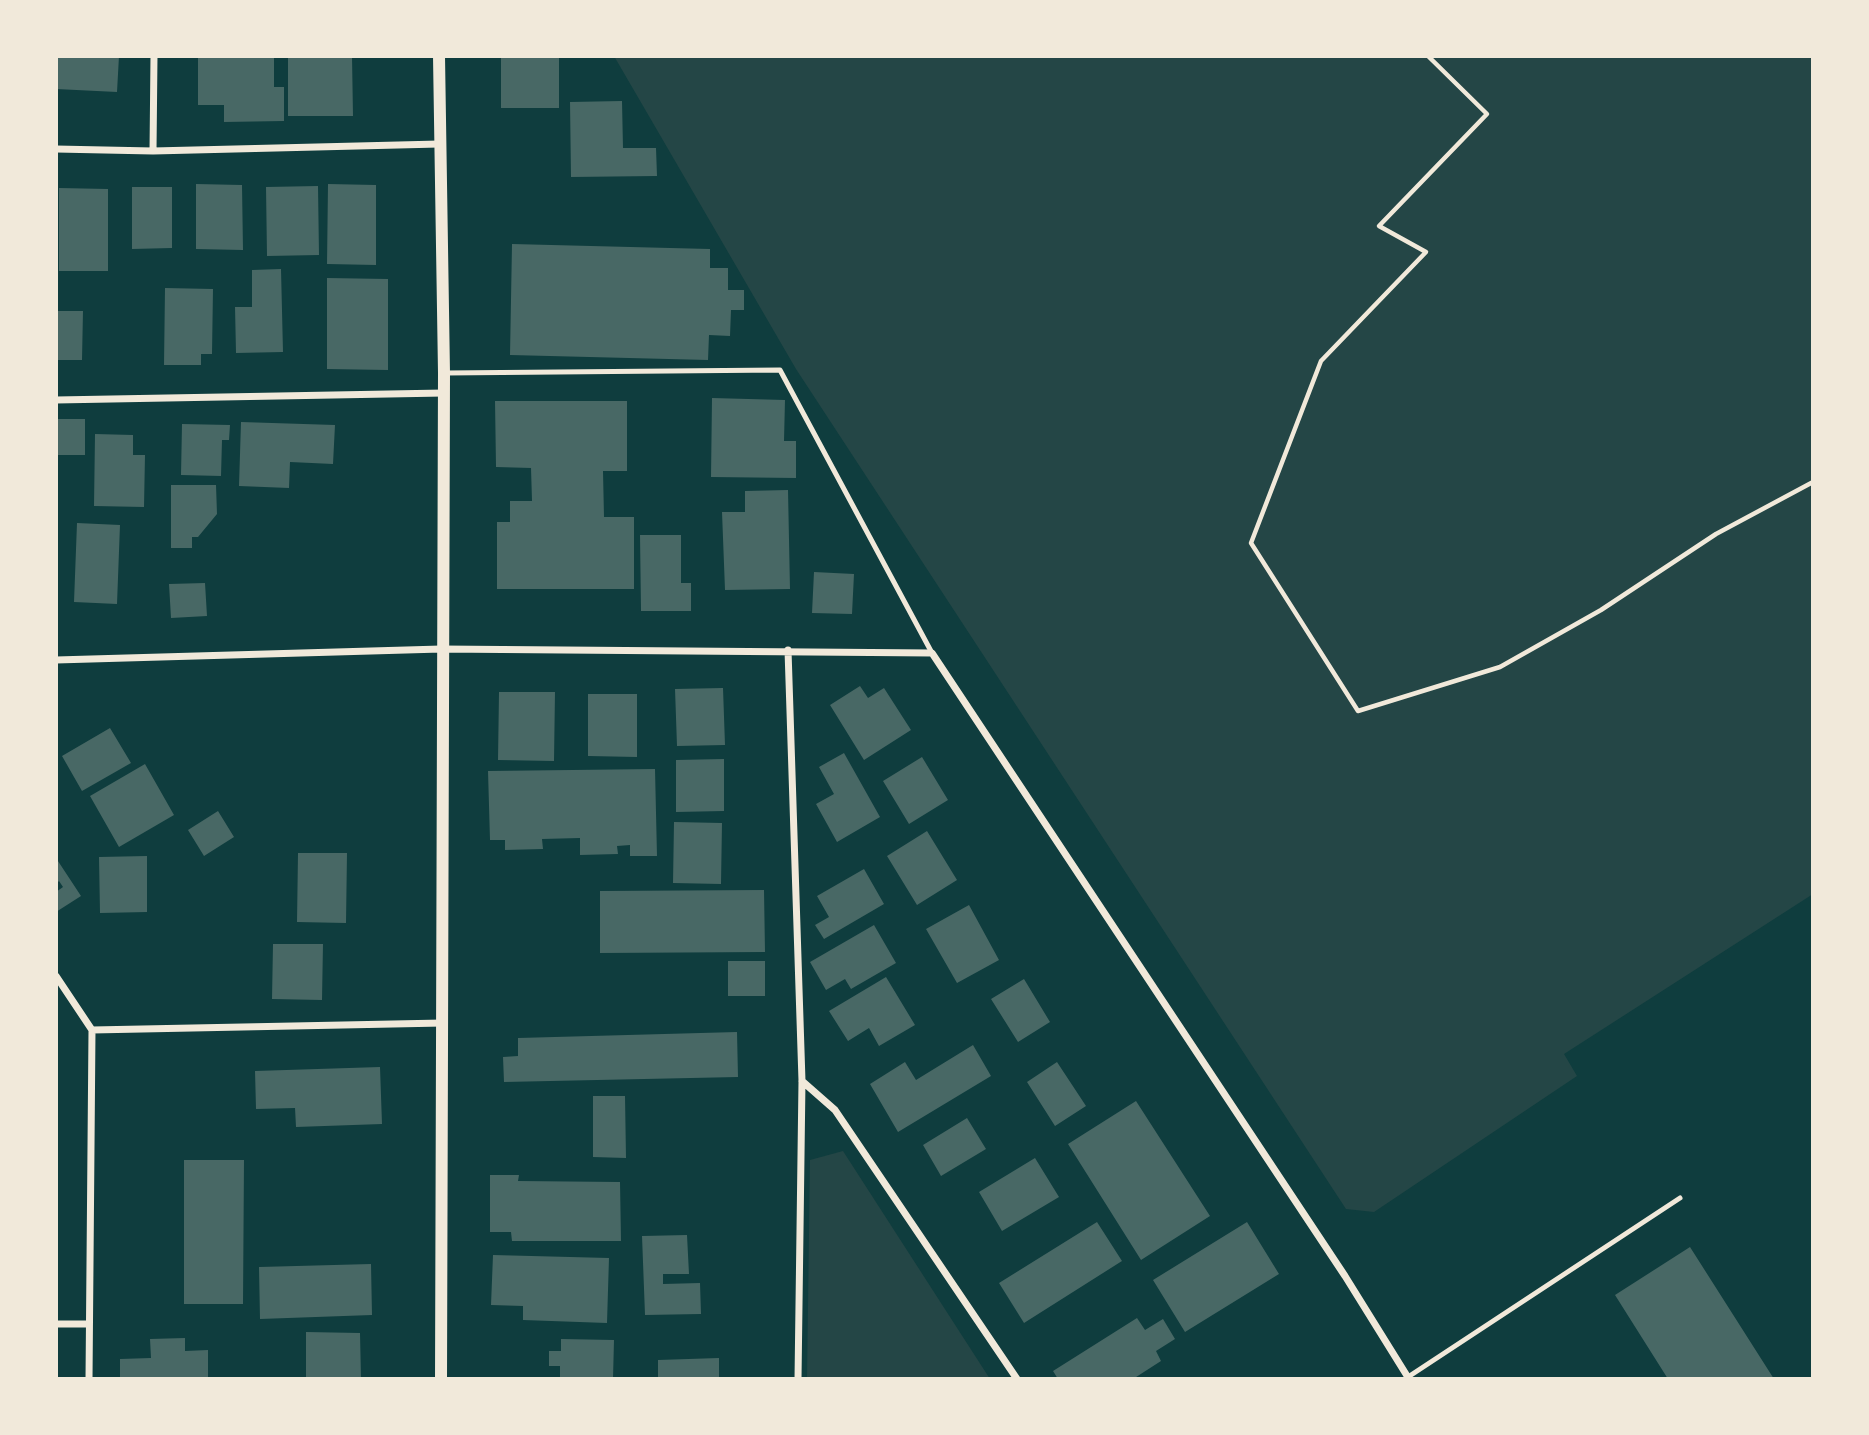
<!DOCTYPE html>
<html>
<head>
<meta charset="utf-8">
<style>
  body { margin:0 }
  #map { position:relative; width:1869px; height:1435px; overflow:hidden; background:#0f3d3e; font-family:Manrope,sans-serif }
  canvas { display:block }
  .frame { position:absolute; inset:0; border:58px solid #f1e9da; pointer-events:none }
</style>
</head>
<body>
<div id="map">
<canvas width="1869" height="1435"></canvas>
<div class="frame"></div>
</div>
<script>
const c = document.querySelector('canvas').getContext('2d');
c.lineJoin = 'round';
function fillPath(path, color) { c.fillStyle = color; c.fill(path, 'evenodd'); }
const toPath = rows => new Path2D(rows.map(r => 'M' + r).join(''));
function trace(path, color, width, dash) { c.strokeStyle = color; c.lineWidth = width; c.lineCap = dash ? 'butt' : 'round'; c.setLineDash(dash || []); c.stroke(path); }
const green = toPath([
  [614,56,1813,56,1813,894,1564,1054,1577,1076,1374,1212,1346,1209,796,369],
  [843,1151,990,1379,807,1379,810,1160]
]);
const building = toPath([
  [56,56,119,56,117,92,56,89],
  [198,56,274,56,274,87,284,87,284,121,224,122,224,105,198,105],
  [288,56,352,56,353,116,288,116],
  [501,56,559,56,559,108,501,108],
  [622,101,623,148,656,148,657,176,571,177,570,102],
  [196,184,242,185,243,250,196,249],
  [328,184,376,185,376,265,327,264],
  [318,186,319,255,267,256,266,187],
  [132,187,172,187,172,248,132,249],
  [59,188,108,189,108,271,59,271],
  [512,244,710,249,710,268,728,268,728,290,744,290,744,310,731,310,730,336,709,335,708,360,510,355],
  [281,269,283,352,236,353,235,307,252,307,252,270],
  [327,278,388,279,388,370,327,369],
  [165,288,213,289,212,354,201,354,201,365,164,365],
  [56,311,83,311,82,360,56,360],
  [712,398,785,400,784,441,796,441,796,478,711,477],
  [495,401,627,401,627,471,603,471,604,517,634,517,634,589,497,589,497,522,510,522,510,501,532,501,531,468,496,467],
  [56,419,85,419,85,455,56,455],
  [241,422,335,425,333,464,290,462,289,488,239,486],
  [182,424,230,425,229,440,222,440,221,476,181,475],
  [95,434,133,435,133,455,145,455,144,507,94,506],
  [171,485,216,485,217,514,198,537,192,537,192,548,171,548],
  [788,490,790,589,725,590,722,512,745,512,745,491],
  [77,523,120,525,117,604,74,602],
  [640,535,681,535,681,583,691,583,691,611,641,611],
  [814,572,854,574,852,614,812,613],
  [205,583,207,616,171,618,169,584],
  [860,686,868,698,884,688,911,730,864,760,830,705],
  [723,688,725,745,677,746,675,689],
  [499,692,555,692,554,761,498,760],
  [588,694,637,694,637,757,588,756],
  [110,728,131,763,82,791,62,756],
  [844,753,880,817,837,842,816,804,834,794,819,767],
  [922,757,948,800,909,824,883,781],
  [724,759,724,811,676,812,676,760],
  [145,764,174,815,119,847,90,796],
  [655,769,657,856,630,856,630,845,617,846,618,854,580,855,580,838,542,839,543,849,505,850,505,840,490,840,488,771],
  [218,811,234,837,204,856,188,830],
  [674,822,722,823,721,884,673,883],
  [927,831,957,880,917,905,887,856],
  [298,853,347,853,346,923,297,922],
  [147,856,147,912,100,913,99,857],
  [56,858,81,896,56,912,56,892,63,887,59,881,56,884],
  [864,869,884,904,824,939,815,925,829,917,817,896],
  [764,890,765,952,600,953,600,891],
  [969,905,999,960,957,983,926,929],
  [874,925,896,963,851,989,845,979,826,990,810,962],
  [273,944,323,944,322,1000,272,999],
  [728,961,765,961,765,996,728,996],
  [886,977,915,1025,879,1046,869,1028,848,1041,829,1011],
  [1024,979,1050,1022,1018,1042,991,999],
  [737,1032,738,1077,504,1082,503,1057,518,1056,518,1038],
  [973,1045,991,1076,898,1132,870,1084,905,1062,916,1080],
  [1057,1062,1086,1106,1055,1126,1027,1082],
  [380,1067,382,1124,296,1127,295,1108,256,1109,255,1071],
  [593,1096,625,1096,626,1158,593,1157],
  [1136,1101,1210,1216,1141,1260,1068,1144],
  [967,1118,986,1149,941,1176,923,1145],
  [1035,1158,1059,1197,1002,1231,979,1192],
  [184,1160,244,1160,243,1304,184,1304],
  [490,1175,519,1175,518,1181,620,1182,621,1241,512,1241,511,1232,490,1232],
  [1097,1222,1122,1261,1024,1323,999,1283],
  [1247,1222,1279,1274,1185,1332,1153,1280],
  [687,1235,689,1274,663,1274,663,1284,700,1283,701,1314,645,1315,642,1236],
  [1690,1247,1774,1379,1668,1379,1615,1295],
  [493,1255,609,1258,607,1323,523,1320,523,1306,491,1305],
  [371,1264,372,1315,260,1319,259,1267],
  [1137,1318,1145,1330,1163,1319,1175,1339,1156,1351,1161,1361,1133,1379,1058,1379,1053,1371],
  [306,1332,360,1333,361,1379,306,1379],
  [185,1338,185,1351,208,1350,208,1379,120,1379,120,1359,151,1358,150,1339],
  [561,1339,614,1340,613,1379,560,1379,560,1366,549,1366,549,1351,561,1351],
  [719,1358,719,1379,658,1379,658,1360]
]);
const path = toPath([
  [1428,56,1487,114,1379,226,1426,252,1321,361,1251,543,1358,711,1500,667,1601,610,1716,534,1813,482]
]);
const service = toPath([
  [446,373,780,370,932,653],
  [1408,1377,1680,1198]
]);
const minor = toPath([
  [56,149,153,151,439,144],
  [153,151,154,56],
  [56,400,444,393],
  [788,650,802,1081,798,1379],
  [56,660,441,649,932,653,1345,1276,1409,1379],
  [56,976,92,1030,89,1379],
  [92,1030,443,1023],
  [802,1081,835,1110,1017,1379],
  [56,1324,88,1324]
]);
const tertiary = toPath([
  [439,56,444,373,441,1379]
]);
fillPath(green, '#244646');
fillPath(building, '#486865');
trace(path, '#f1e9da', 4.5);
trace(service, '#f1e9da', 5);
trace(minor, '#f1e9da', 7);
trace(tertiary, '#f1e9da', 12);
</script>
</body>
</html>
